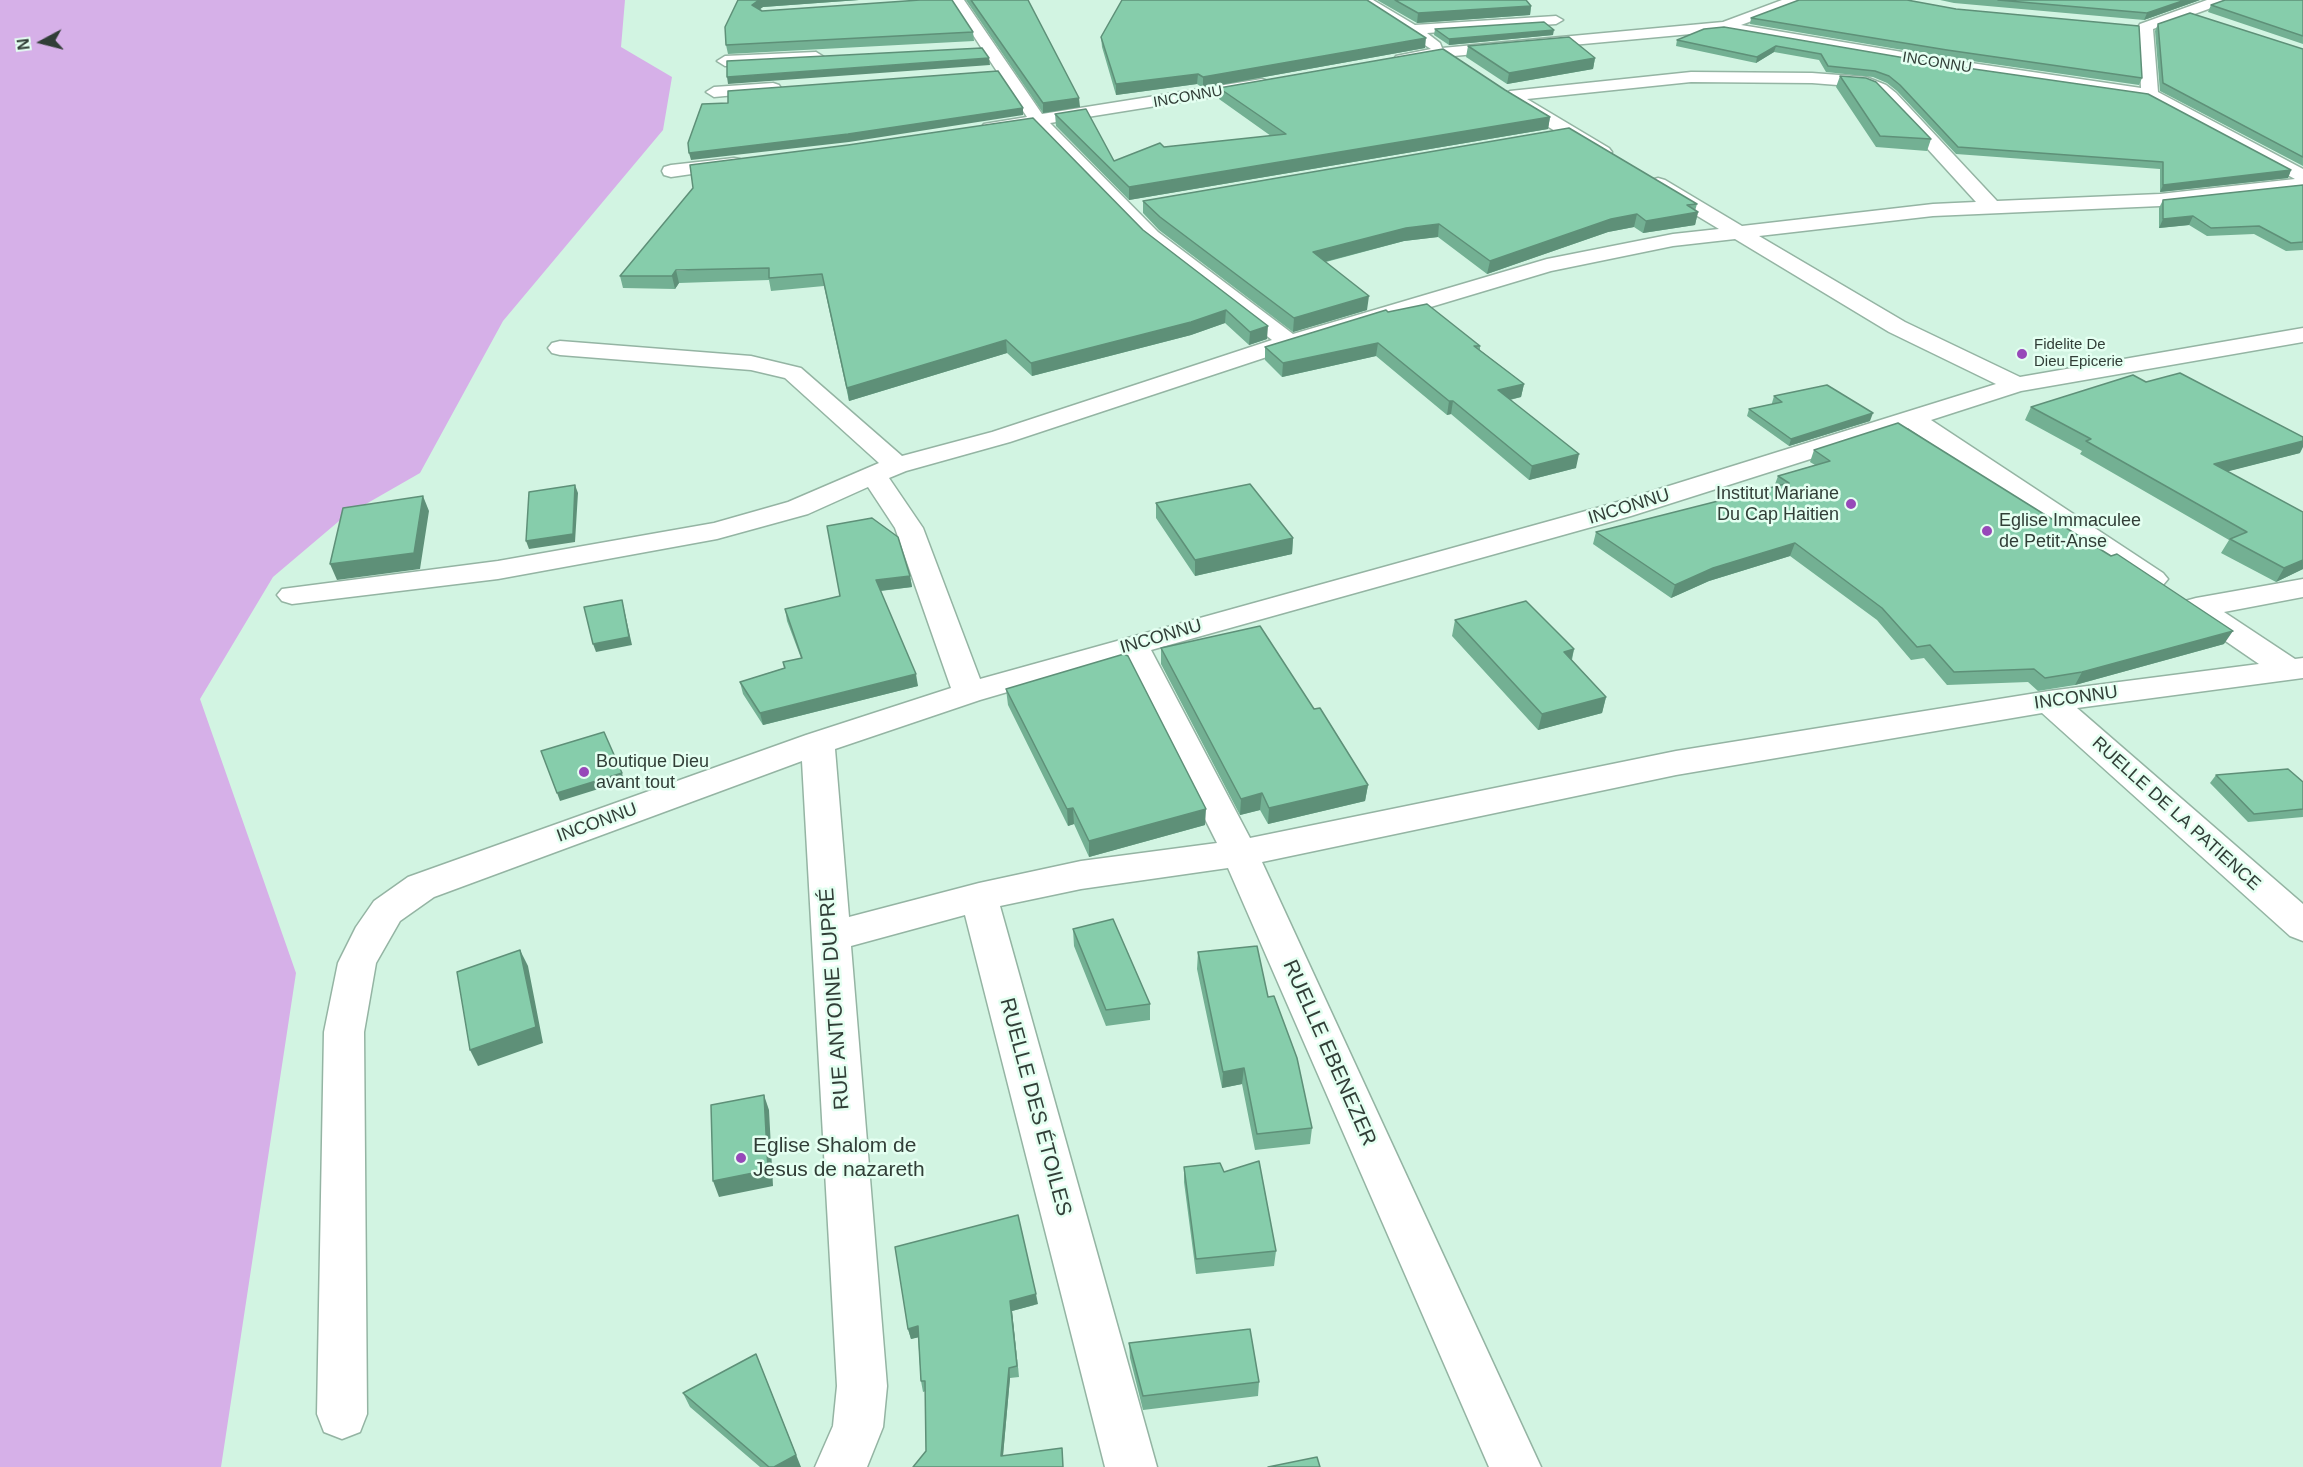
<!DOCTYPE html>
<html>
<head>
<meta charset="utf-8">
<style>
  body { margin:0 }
  #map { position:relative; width:2303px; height:1467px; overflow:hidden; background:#d2f4e2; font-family:Helvetica,sans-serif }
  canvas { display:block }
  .north { position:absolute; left:12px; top:12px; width:60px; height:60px; -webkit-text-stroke:4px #e4fff1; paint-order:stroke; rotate:263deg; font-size:16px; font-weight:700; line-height:24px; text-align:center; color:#313e37 }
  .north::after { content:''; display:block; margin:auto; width:21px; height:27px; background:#313e37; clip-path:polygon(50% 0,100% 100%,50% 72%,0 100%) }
</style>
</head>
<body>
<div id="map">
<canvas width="2303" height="1467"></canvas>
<div class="north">N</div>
</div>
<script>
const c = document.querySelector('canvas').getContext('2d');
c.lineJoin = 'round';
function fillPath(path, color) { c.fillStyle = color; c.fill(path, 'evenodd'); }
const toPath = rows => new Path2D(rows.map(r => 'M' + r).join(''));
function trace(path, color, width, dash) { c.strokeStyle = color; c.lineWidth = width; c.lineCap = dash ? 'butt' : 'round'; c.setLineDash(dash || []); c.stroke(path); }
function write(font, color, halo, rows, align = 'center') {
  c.font = font + ' Helvetica,sans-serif'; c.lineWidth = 5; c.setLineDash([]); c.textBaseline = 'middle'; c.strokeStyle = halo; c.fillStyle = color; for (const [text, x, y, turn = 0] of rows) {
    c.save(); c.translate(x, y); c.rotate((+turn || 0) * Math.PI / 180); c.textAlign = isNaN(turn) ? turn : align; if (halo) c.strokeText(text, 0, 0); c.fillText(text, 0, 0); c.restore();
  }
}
const water = toPath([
  [0,0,625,0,621,47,672,77,663,130,503,321,420,473,345,516,273,577,200,699,296,973,221,1467,0,1467]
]);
const street = toPath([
  [950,0,964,0,1042,114,1262,79,1268,81,1270,84,1268,87,1262,89,1050,123,1158,232,1293,334,1547,259,1673,234,1719,229,1651,188,1649,184,1651,180,1658,178,1665,180,1742,226,1933,204,1976,202,1884,101,1874,91,1863,87,1812,83,1691,82,1527,99,1609,148,1612,152,1609,156,1603,157,1597,156,1505,101,1502,96,1510,91,1691,72,1812,73,1866,77,1886,85,1896,93,1997,201,2160,194,2295,179,2146,98,1944,69,1723,31,1443,57,1402,64,1394,59,1396,56,1431,49,1355,0,1373,0,1415,25,1556,16,1563,20,1556,24,1427,33,1440,43,1442,48,1723,22,1782,0,1802,0,1800,3,1741,25,1944,59,2141,88,2138,27,2140,24,2207,0,2227,0,2225,3,2153,29,2158,92,2303,169,2303,190,2160,206,1933,216,1759,236,1905,322,2020,377,2303,328,2303,342,2021,391,1931,420,2163,573,2168,579,2163,585,2153,588,2143,585,1908,428,1631,516,1151,650,1250,838,1676,751,2049,691,2259,664,2186,614,2181,607,2185,601,2196,598,2303,579,2303,597,2224,612,2295,659,2303,658,2303,678,2077,708,2303,904,2303,941,2290,936,2042,713,1676,775,1262,862,1541,1467,1489,1467,1228,868,1081,889,1000,906,1157,1467,1105,1467,965,915,851,946,887,1386,883,1427,867,1467,815,1467,833,1426,837,1386,802,761,434,897,400,921,376,963,364,1032,367,1414,360,1432,342,1439,324,1432,317,1414,324,1032,338,963,356,927,374,901,408,877,806,735,951,688,895,528,868,487,808,514,717,539,498,579,292,604,282,601,277,595,282,589,498,561,714,523,788,502,879,463,785,378,751,370,560,355,552,353,548,348,552,343,560,341,751,356,801,368,902,456,992,432,1272,340,1144,240,1033,126,990,133,984,132,981,128,984,124,1027,117,950,0],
  [1735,239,1889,332,1996,384,1611,504,980,679,923,528,889,478,906,471,1010,442,1297,347,1551,271,1673,246,1735,239],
  [1124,658,1217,843,1081,861,979,883,849,917,835,749,980,700,1124,658],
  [816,52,824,57,822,60,725,66,717,61,725,56,816,52],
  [773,83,779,85,781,88,779,91,714,97,706,92,714,87,773,83],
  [734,158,740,159,743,163,740,167,671,177,664,175,662,171,664,167,671,165,734,158]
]);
const wall = toPath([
  [738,0,859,0,763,7,759,9,762,11,973,32,974,41,728,54,726,45],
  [966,0,1028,0,1080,107,1043,113],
  [1377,0,1526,0,1531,6,1530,15,1417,23],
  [1940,0,2200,0,2144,20,1954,3],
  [2303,0,2303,44,2208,12,2211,5],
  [1751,18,2142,78,2139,85,1944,57,1750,24],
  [2158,24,2303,49,2303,166,2160,91,2155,31],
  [1724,27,2291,170,2288,178,2160,192,2160,169,1956,154,1897,91,1887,83,1873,77,1826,72,1819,60,1774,52,1756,63,1676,46,1677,40],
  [1435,29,1553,35,1449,45,1434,35],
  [1101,37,1425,48,1203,88,1197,84,1116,95,1102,47],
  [1468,46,1595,58,1593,69,1507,84,1466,57],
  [1840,76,1931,139,1927,151,1876,147,1836,87],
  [1219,88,1505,90,1550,117,1548,129,1129,200,1056,126,1055,114,1114,161,1164,147,1271,136,1219,99],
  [2303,185,2303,250,2286,251,2254,234,2207,236,2189,225,2159,228,2159,208,2163,200],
  [1143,201,1697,204,1695,211,1698,212,1695,225,1643,233,1634,227,1608,232,1487,274,1438,237,1404,241,1326,262,1367,310,1293,332,1159,230,1143,213],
  [1143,230,1267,339,1249,345,1225,323,1191,335,1032,376,1007,353,849,401,824,286,771,291,769,280,679,283,675,289,623,288,620,276],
  [1388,312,1480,346,1480,350,1524,384,1521,397,1510,400,1576,468,1529,480,1451,414,1447,415,1376,356,1282,377,1265,360,1265,347],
  [1774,396,1870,421,1789,446,1747,416,1749,409,1772,404,1772,403],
  [2031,407,2300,453,2228,471,2303,569,2276,582,2221,553,2229,540,2080,454,2082,451,2025,420],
  [1814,450,2224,644,2075,685,2038,691,2028,682,1947,685,1924,658,1911,660,1877,620,1790,556,1709,581,1671,598,1593,544,1596,532,1774,487,1778,476,1815,465,1810,462],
  [1156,503,1293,538,1292,554,1195,576,1156,518],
  [910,576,912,587,881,591,918,686,763,725,743,694,740,682,784,668,783,662,801,658,787,621,785,609,840,596],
  [1455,620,1574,649,1572,660,1606,697,1602,713,1538,730,1452,636],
  [1161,648,1314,709,1368,785,1365,801,1268,824,1260,810,1240,815,1161,664],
  [1006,689,1205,825,1089,857,1074,824,1068,826,1008,705],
  [2216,775,2303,782,2303,817,2248,822,2210,783],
  [1073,929,1150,1004,1150,1020,1106,1026,1074,946],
  [1198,952,1268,997,1312,1128,1310,1144,1255,1150,1242,1084,1222,1088,1197,969],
  [1184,1167,1276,1251,1274,1266,1196,1274,1184,1182],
  [1038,1304,1012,1311,1019,1377,1010,1378,1003,1456,1064,1467,926,1451,926,1391,923,1392,921,1381,918,1337,911,1339,908,1329],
  [1129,1343,1259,1382,1258,1396,1143,1410,1130,1358],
  [683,1393,801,1467,760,1467,690,1407]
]);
const shadedWall = toPath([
  [759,0,859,0,763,7,754,14,752,5],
  [2185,0,2200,0,2144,20,2147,13],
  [1531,6,1530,15,1417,23,1418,13],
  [1554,30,1553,35,1449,45,1449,39],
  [1426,38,1425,48,1203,88,1203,77],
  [1776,46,1774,52,1756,63,1757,57],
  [989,58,990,65,728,84,727,77],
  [1595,58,1593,69,1507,84,1509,73],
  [1198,74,1197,84,1116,95,1116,84],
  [1079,98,1080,107,1043,113,1043,103],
  [1023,108,1023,115,849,142,691,160,689,153],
  [1550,117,1548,129,1129,200,1129,187],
  [2291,170,2288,178,2160,192,2163,185],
  [1698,212,1695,225,1643,233,1646,221],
  [1637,214,1634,227,1608,232,1487,274,1490,261,1611,219],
  [2193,216,2189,225,2159,228,2163,219],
  [1439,224,1438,237,1404,241,1312,265,1313,252,1406,228],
  [676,270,679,283,675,289,672,276],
  [1369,296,1367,310,1293,332,1294,318],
  [1226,310,1225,323,1191,335,1032,376,1031,363],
  [1268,326,1267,339,1249,345,1250,332],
  [1006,340,1007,353,849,401,847,388],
  [1378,343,1376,356,1282,377,1283,363],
  [1524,384,1521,397,1495,403,1498,390],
  [1449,401,1453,401,1451,414,1447,415],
  [1873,413,1870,421,1789,446,1791,439],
  [2303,441,2303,447,2300,453,2206,477,2214,464],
  [1579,454,1576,468,1529,480,1532,466],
  [575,485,578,493,575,542,529,549,526,541],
  [423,496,429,511,420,569,337,580,330,564],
  [1293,538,1292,554,1195,576,1195,560],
  [1795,543,1790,556,1709,581,1671,598,1675,585,1713,568],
  [2303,560,2303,569,2276,582,2284,568],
  [910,576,912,587,878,591,876,580],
  [622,600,632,645,596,652,593,644],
  [2233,631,2224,644,2075,685,2082,672],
  [1574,649,1570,665,1564,652],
  [916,674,918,686,763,725,760,713],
  [1606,697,1602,713,1538,730,1542,714],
  [622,773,624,781,560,801,557,793],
  [1368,785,1365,801,1268,824,1269,808],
  [1262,793,1260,810,1240,815,1241,799],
  [1073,808,1074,824,1068,826,1067,809],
  [1206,809,1205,825,1089,857,1089,841],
  [520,950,528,966,543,1043,478,1066,470,1050],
  [1244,1068,1242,1084,1222,1088,1223,1072],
  [764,1095,769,1110,773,1186,719,1197,713,1181],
  [1036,1294,1038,1304,1012,1311,1019,1377,1010,1301],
  [918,1326,920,1337,911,1339,908,1329],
  [756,1354,801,1467,774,1467],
  [1009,1368,1010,1378,1002,1466,1001,1456]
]);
const building = toPath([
  [738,0,759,0,752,5,762,11,920,0,952,0,973,32,726,45,725,27,738,0],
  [971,0,1028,0,1079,98,1043,103,971,0],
  [1122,0,1367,0,1426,38,1203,77,1198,74,1116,84,1101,37,1122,0],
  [1395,0,1526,0,1531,6,1418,13,1395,0],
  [1799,0,1907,0,1956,9,2139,26,2142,78,1947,50,1751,18,1799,0],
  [1998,0,2185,0,2147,13,1998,0],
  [2225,0,2303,0,2303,36,2211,5,2225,0],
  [2190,13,2303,49,2303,157,2163,83,2158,24,2190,13],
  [1544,22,1554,30,1449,39,1435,29,1544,22],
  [1724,27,1946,65,2148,94,2291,170,2163,185,2163,162,1958,147,1900,85,1889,76,1875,71,1828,66,1821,54,1776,46,1757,57,1677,40,1704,29,1724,27],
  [1569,37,1595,58,1509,73,1468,46,1569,37],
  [982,48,989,58,727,77,727,61,982,48],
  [1443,49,1505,90,1550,117,1129,187,1055,114,1086,109,1114,161,1160,143,1164,147,1286,134,1219,88,1443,49],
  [998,71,1023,108,848,134,689,153,688,143,702,104,728,103,728,91,998,71],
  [1840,76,1866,78,1876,82,1931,139,1880,136,1840,76],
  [1033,118,1143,230,1268,326,1250,332,1226,310,1191,322,1031,363,1006,340,847,388,822,274,769,278,769,268,676,270,672,276,620,276,693,188,690,165,848,145,1033,118],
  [1569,128,1697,204,1687,205,1698,212,1646,221,1637,214,1611,219,1490,261,1439,224,1406,228,1313,252,1369,296,1294,318,1160,217,1143,201,1569,128],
  [2303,185,2303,242,2291,243,2259,226,2211,228,2193,216,2163,219,2163,200,2303,185],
  [1427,304,1480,346,1474,346,1524,384,1498,390,1579,454,1532,466,1453,401,1449,401,1378,343,1283,363,1265,347,1386,310,1388,312,1427,304],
  [2180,373,2303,437,2303,441,2214,464,2303,512,2303,560,2284,568,2230,539,2247,532,2086,441,2091,439,2031,407,2133,375,2146,382,2180,373],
  [1827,385,1873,413,1791,439,1749,409,1782,402,1774,396,1827,385],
  [1898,423,2111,556,2117,554,2233,631,2082,672,2045,678,2034,669,1954,672,1930,645,1917,647,1882,608,1795,543,1713,568,1675,585,1596,532,1789,483,1778,476,1830,461,1814,450,1898,423],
  [1250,484,1293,538,1195,560,1156,503,1250,484],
  [575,485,573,534,526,541,529,492,575,485],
  [423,496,414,553,330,564,343,508,423,496],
  [872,518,898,537,910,576,876,580,916,674,760,713,740,682,785,668,783,662,802,658,785,609,840,596,827,526,872,518],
  [622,600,629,637,593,644,584,607,622,600],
  [1526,601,1574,649,1564,652,1606,697,1542,714,1455,620,1526,601],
  [1260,626,1314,709,1320,708,1368,785,1269,808,1262,793,1241,799,1161,648,1260,626],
  [1124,654,1128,656,1206,809,1089,841,1073,808,1067,809,1006,689,1124,654],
  [604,732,622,773,557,793,541,751,604,732],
  [2288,769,2303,782,2303,809,2254,814,2216,775,2288,769],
  [1113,919,1150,1004,1106,1010,1073,929,1113,919],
  [1257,946,1268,997,1274,996,1297,1058,1312,1128,1257,1134,1244,1068,1223,1072,1198,952,1257,946],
  [520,950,536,1027,470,1050,457,972,520,950],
  [764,1095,768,1170,713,1181,711,1105,764,1095],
  [1259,1161,1276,1251,1196,1259,1184,1167,1220,1163,1224,1172,1259,1161],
  [1018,1215,1036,1294,1010,1301,1017,1366,1009,1368,1001,1456,1062,1448,1063,1467,913,1467,926,1451,925,1381,921,1381,918,1326,908,1329,895,1247,1018,1215],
  [1250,1329,1259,1382,1143,1396,1129,1343,1250,1329],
  [756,1354,796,1455,774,1467,769,1467,683,1393,756,1354],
  [1317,1457,1320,1467,1268,1467,1317,1457]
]);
const markers = [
  [2022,354,6,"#9748b9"],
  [1851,504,6,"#9748b9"],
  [1987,531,6,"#9748b9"],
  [584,772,6,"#9748b9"],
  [741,1158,6,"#9748b9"]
];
const farStreetnames = [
  ["INCONNU",1937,63,9],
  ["INCONNU",1188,97,-10]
];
const farPoinames = [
  ["Fidelite De",2034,345],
  ["Dieu Epicerie",2034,362]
];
const poiNames = [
  ["Institut Mariane",1839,494,"right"],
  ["Du Cap Haitien",1839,515,"right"],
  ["Eglise Immaculee",1999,521],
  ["de Petit-Anse",1999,542],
  ["Boutique Dieu",596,762],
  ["avant tout",596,783]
];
const streetNames = [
  ["INCONNU",1629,507,-17],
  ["INCONNU",1161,637,-16],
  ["INCONNU",2076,698,-8],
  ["RUELLE DE LA PATIENCE",2176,814,42],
  ["INCONNU",597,823,-20]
];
const nearStreetnames = [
  ["RUE ANTOINE DUPRÉ",835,999,-94],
  ["RUELLE EBENEZER",1329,1053,66],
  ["RUELLE DES ÉTOILES",1035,1107,75]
];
const nearPoinames = [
  ["Eglise Shalom de",753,1146],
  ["Jesus de nazareth",753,1170]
];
fillPath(water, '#d6b0e8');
trace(street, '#94b4a3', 3);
fillPath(street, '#fff');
fillPath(wall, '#73b093');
fillPath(shadedWall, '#5e9078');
fillPath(building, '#86cdab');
trace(building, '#5e9078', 1.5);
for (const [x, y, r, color] of markers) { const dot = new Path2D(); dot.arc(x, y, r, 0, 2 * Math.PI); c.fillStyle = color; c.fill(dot); trace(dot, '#e4fff1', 2); }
write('15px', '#313e37', '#e4fff1', farStreetnames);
write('15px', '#313e37', '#e4fff1', farPoinames, 'left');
write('18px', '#313e37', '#e4fff1', poiNames, 'left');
write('18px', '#313e37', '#e4fff1', streetNames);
write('21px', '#313e37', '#e4fff1', nearStreetnames);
write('21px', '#313e37', '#e4fff1', nearPoinames, 'left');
</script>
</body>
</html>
